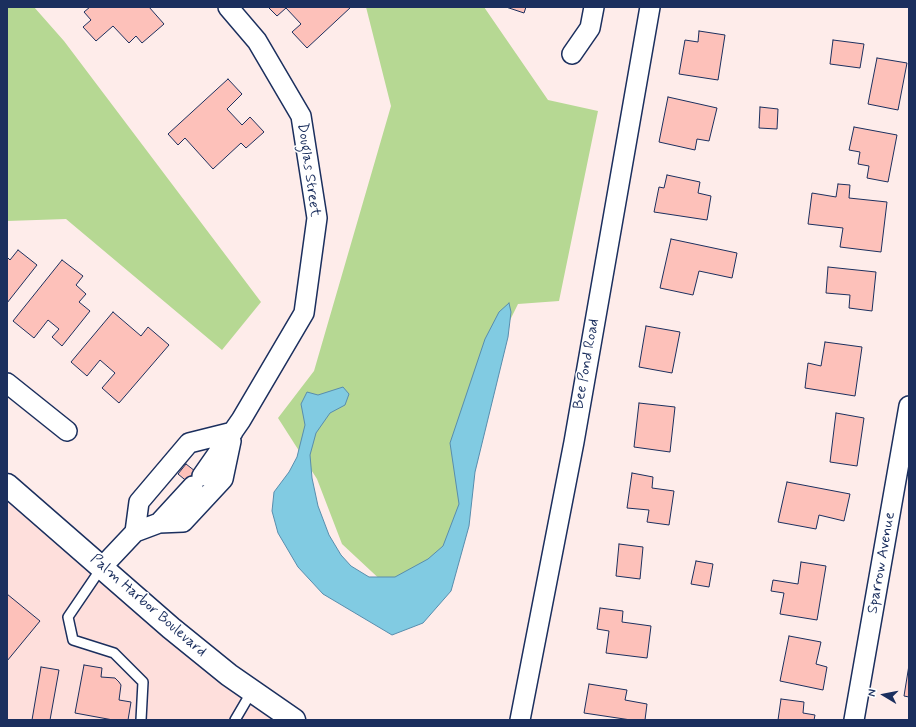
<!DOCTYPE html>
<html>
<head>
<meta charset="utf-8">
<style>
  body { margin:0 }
  #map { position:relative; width:916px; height:727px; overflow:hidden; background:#feecea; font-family:Mynerve,sans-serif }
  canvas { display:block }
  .frame { position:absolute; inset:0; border:8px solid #1b2f5e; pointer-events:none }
  .north { position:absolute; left:864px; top:675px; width:40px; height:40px; -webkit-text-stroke:3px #fff; paint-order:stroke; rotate:280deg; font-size:11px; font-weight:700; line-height:16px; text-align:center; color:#1b2f5e }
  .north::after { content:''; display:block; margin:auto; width:14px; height:18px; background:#1b2f5e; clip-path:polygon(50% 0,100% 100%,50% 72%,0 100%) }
</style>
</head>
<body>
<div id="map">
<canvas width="916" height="727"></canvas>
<div class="frame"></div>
<div class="north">N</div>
</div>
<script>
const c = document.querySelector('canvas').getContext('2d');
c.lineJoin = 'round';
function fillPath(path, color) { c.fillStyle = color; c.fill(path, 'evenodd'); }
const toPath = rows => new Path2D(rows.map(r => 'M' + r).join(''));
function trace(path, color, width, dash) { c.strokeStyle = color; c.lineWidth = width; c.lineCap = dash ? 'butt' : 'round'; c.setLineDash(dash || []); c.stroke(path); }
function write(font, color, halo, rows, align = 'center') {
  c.font = font + ' Mynerve,sans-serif'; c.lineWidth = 3; c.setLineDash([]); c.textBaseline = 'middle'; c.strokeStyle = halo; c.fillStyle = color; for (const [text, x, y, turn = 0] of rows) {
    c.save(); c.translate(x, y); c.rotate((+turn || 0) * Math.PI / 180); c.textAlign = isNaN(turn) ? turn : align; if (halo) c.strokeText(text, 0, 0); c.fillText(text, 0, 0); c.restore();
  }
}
const built = toPath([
  [7,496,278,720,7,720]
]);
const green = toPath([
  [7,7,34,7,64,41,261,302,222,350,66,219,7,221],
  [366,7,484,7,548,100,598,111,559,301,518,304,482,377,466,496,448,552,386,585,342,544,317,479,278,418,314,371,391,106]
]);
const water = toPath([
  [509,303,511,312,508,337,475,472,469,526,451,591,423,623,392,635,323,594,298,567,278,533,272,511,274,492,289,472,297,457,305,425,301,404,307,392,318,395,343,387,349,394,345,405,330,413,316,433,310,455,312,478,318,506,329,535,341,555,351,566,369,577,395,577,428,559,443,546,459,504,450,443,485,339,499,312,509,303]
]);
const building = toPath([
  [90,7,149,7,164,24,142,43,136,36,129,43,113,26,96,41,83,27,91,20,84,12,90,7],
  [268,7,351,7,307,48,292,32,301,24,286,8,277,16,268,7],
  [506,7,526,7,524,13,506,7],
  [699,31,725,35,718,80,679,74,685,40,698,42,699,31],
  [833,40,864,44,860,68,830,64,833,40],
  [877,58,907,63,898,110,868,104,877,58],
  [228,79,242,94,227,109,242,125,250,117,264,132,246,148,241,143,213,169,185,138,178,145,168,134,228,79],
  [668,97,717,108,709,141,697,139,695,150,659,142,668,97],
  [760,107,778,109,777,129,759,128,760,107],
  [854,127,897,135,888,182,867,178,869,166,858,164,860,152,849,150,854,127],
  [667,175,700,182,698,193,711,196,707,220,654,212,659,187,664,188,667,175],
  [838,184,850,185,849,198,887,202,881,252,840,247,843,228,808,224,812,193,836,197,838,184],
  [671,239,737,253,732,278,699,271,693,295,660,288,671,239],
  [18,250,37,265,7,303,7,257,10,260,18,250],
  [62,260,83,276,76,285,86,294,79,302,90,311,62,346,52,337,59,329,48,320,34,338,13,321,62,260],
  [828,267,876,272,872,311,849,308,850,295,826,293,828,267],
  [113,312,141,336,148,327,169,345,119,403,102,388,115,373,100,360,87,376,71,362,113,312],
  [646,326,680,332,672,373,639,367,646,326],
  [825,342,862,347,855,396,805,388,808,363,821,366,825,342],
  [639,403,675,407,670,452,634,447,639,403],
  [836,413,864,418,857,466,830,462,836,413],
  [186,464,209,482,201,493,178,474,186,464],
  [632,473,653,477,652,488,674,491,669,525,647,522,649,510,627,508,632,473],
  [787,482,850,494,844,521,819,515,816,529,778,522,787,482],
  [619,544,643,547,640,579,616,576,619,544],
  [696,561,713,564,709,587,691,584,696,561],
  [801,562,826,566,817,620,780,614,784,593,771,591,773,580,798,584,801,562],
  [7,594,40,621,7,661,7,594],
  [600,608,623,611,622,622,651,626,647,658,606,653,609,631,597,629,600,608],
  [789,636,821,642,816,664,827,667,823,690,780,681,789,636],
  [84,665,102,668,101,677,115,678,119,682,121,685,119,700,131,702,128,720,113,720,75,713,84,665],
  [909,665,909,697,904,696,909,665],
  [41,667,59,670,50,720,32,720,41,667],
  [589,684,627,690,625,700,647,704,645,720,631,720,584,713,589,684],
  [781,699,804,702,803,713,815,715,814,720,778,720,781,699]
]);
const lane = toPath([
  [102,567,68,617,73,640,114,653,143,682,141,720],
  [235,720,252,691]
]);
const street = toPath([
  [572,54,590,28,594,7],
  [7,383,67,431],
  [202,476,241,420,304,313,317,218,301,116,257,41,228,7],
  [159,523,183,522,223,479,231,441],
  [135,532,139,502,189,443,233,432],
  [102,567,135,532,159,523,193,486],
  [520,720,574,442,650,7],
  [854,720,909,406]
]);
const secondary = toPath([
  [7,485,171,628,229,675,294,720]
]);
const streetNames = [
  ["Douglas Street",308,170,82],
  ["Bee Pond Road",587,364,-80],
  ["Sparrow Avenue",882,563,-80],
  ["Palm Harbor Boulevard",148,606,41]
];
fillPath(built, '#fedfdc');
fillPath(green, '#b6d893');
fillPath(water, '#81cbe2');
trace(water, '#588dad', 1);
fillPath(building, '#fdc1ba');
trace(building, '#1b2f5e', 1);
trace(lane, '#1b2f5e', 12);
trace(street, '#1b2f5e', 22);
trace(secondary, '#1b2f5e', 25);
trace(lane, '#fff', 9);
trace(street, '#fff', 19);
trace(secondary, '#fff', 22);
write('15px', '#1b2f5e', '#fff', streetNames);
</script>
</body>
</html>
